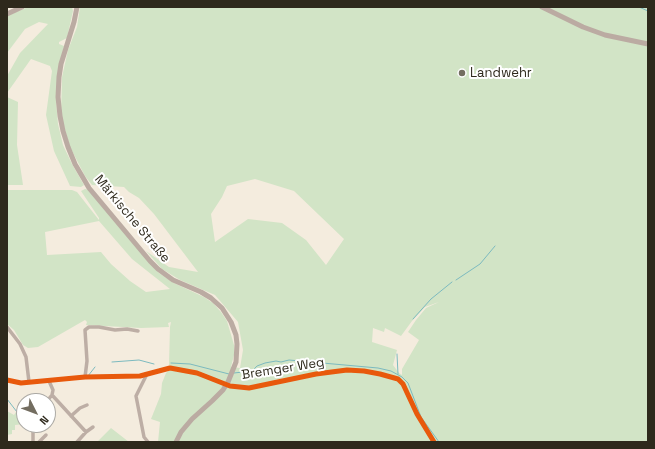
<!DOCTYPE html>
<html>
<head>
<meta charset="utf-8">
<style>
  body { margin:0 }
  #map { position:relative; width:655px; height:449px; overflow:hidden; background:#f4ecde; font-family:"Space Grotesk",sans-serif }
  canvas { display:block }
  .frame { position:absolute; inset:0; border:8px solid #2e291c; pointer-events:none }
  .north { position:absolute; left:16px; top:393px; width:40px; height:40px; box-sizing:border-box; background:#fff; border:1px solid #aba9a4; border-radius:50%; rotate:132deg; font-size:11px; font-weight:700; line-height:16px; text-align:center; color:#2e291c }
  .north::after { content:''; display:block; margin:auto; width:14px; height:18px; background:#736d60; clip-path:polygon(50% 0,100% 100%,50% 72%,0 100%) }
</style>
</head>
<body>
<div id="map">
<canvas width="655" height="449"></canvas>
<div class="frame"></div>
<div class="north">N</div>
</div>
<script>
const c = document.querySelector('canvas').getContext('2d');
c.lineJoin = 'round';
function fillPath(path, color) { c.fillStyle = color; c.fill(path, 'evenodd'); }
const toPath = rows => new Path2D(rows.map(r => 'M' + r).join(''));
function trace(path, color, width, dash) { c.strokeStyle = color; c.lineWidth = width; c.lineCap = dash ? 'butt' : 'round'; c.setLineDash(dash || []); c.stroke(path); }
function write(font, color, halo, rows, align = 'center') {
  c.font = font + ' "Space Grotesk",sans-serif'; c.lineWidth = 4; c.setLineDash([]); c.textBaseline = 'middle'; c.strokeStyle = halo; c.fillStyle = color; for (const [text, x, y, turn = 0] of rows) {
    c.save(); c.translate(x, y); c.rotate((+turn || 0) * Math.PI / 180); c.textAlign = isNaN(turn) ? turn : align; if (halo) c.strokeText(text, 0, 0); c.fillText(text, 0, 0); c.restore();
  }
}
const green = toPath([
  [28,7,72,7,73,11,67,38,59,42,59,44,64,46,58,70,56,101,58,124,63,145,72,164,84,185,81,187,70,186,54,151,46,115,52,71,50,66,31,59,7,93,7,76,20,53,48,24,39,22,25,29,7,53,7,16],
  [80,7,648,7,648,442,158,442,160,422,151,419,161,394,162,383,166,373,173,367,169,365,170,327,171,322,168,323,169,327,141,328,86,325,87,322,85,320,38,347,28,348,23,345,14,330,7,324,7,190,72,190,77,192,99,220,99,218,81,191,85,189,89,190,159,273,174,283,204,297,213,303,221,312,227,321,234,345,234,355,231,367,240,368,243,350,238,322,215,295,180,280,162,269,146,251,169,267,198,272,154,214,139,198,129,192,124,187,92,185,85,176,70,147,61,116,62,77,68,50,77,27],
  [255,179,294,191,344,239,326,265,306,240,282,223,248,219,215,242,211,214,222,197,227,186],
  [99,221,132,259,170,289,146,292,130,281,111,264,101,252,47,255,45,232],
  [439,302,426,308,416,320,408,332,419,340,402,369,402,375,399,373,393,365,397,350,372,342,373,328,384,332,385,328,401,336,412,321,425,307],
  [7,97,18,102,17,145,23,185,7,185],
  [7,411,14,415,16,412,19,415,24,416,24,424,15,425,15,430,12,430,12,434,7,435],
  [111,428,129,442,97,442]
]);
const stream = toPath([
  [639,7,648,11],
  [456,280,480,264,495,246],
  [413,319,431,299,452,282],
  [397,354,398,374],
  [112,362,139,360,154,364],
  [171,363,190,364,229,374],
  [234,373,252,371,257,366,265,363,276,361,281,362,289,360,378,368,391,371,402,377,408,383,421,417,439,442],
  [88,376,95,367],
  [7,399,17,412,20,414,24,415],
  [44,401,47,398]
]);
const minor = toPath([
  [7,327,20,344,26,357,29,382],
  [147,374,136,396,144,437,148,442],
  [85,377,87,361,85,330,89,327,99,327,115,330,127,329,138,331],
  [7,380,21,383,85,377,140,376,170,368,197,373,230,386,249,388,316,374,347,370,364,371,380,374,398,379,403,384,417,414,434,442],
  [52,395,86,432,77,442],
  [47,401,52,395,53,390,49,381],
  [71,416,80,408,87,405],
  [33,425,33,442],
  [86,432,93,427],
  [39,442,46,435]
]);
const secondary = toPath([
  [77,7,74,22,61,64,59,77,58,97,60,116,63,131,68,147,75,164,89,188,150,261,158,269,173,280,201,292,211,298,222,308,231,322,236,335,237,344,236,362,228,382,223,390,212,401,192,419,181,432,176,442],
  [542,7,583,27,605,35,648,44],
  [7,14,22,7]
]);
const cycleway = toPath([
  [7,380,21,383,85,377,140,376,170,368,197,373,230,386,249,388,316,374,347,370,364,371,380,374,398,379,403,384,417,414,434,442]
]);
const markers = [
  [462,73,4,"#736d60"]
];
const poiNames = [
  ["Landwehr",470,73]
];
const streetNames = [
  ["Märkische Straße",132,219,50],
  ["Bremger Weg",283,369,-9]
];
fillPath(green, '#d2e4c6');
trace(stream, '#7cbabf', 1);
trace(minor, '#bdaea5', 3.5);
trace(secondary, '#bbaba2', 5);
trace(cycleway, '#e8590c', 5);
for (const [x, y, r, color] of markers) { const dot = new Path2D(); dot.arc(x, y, r, 0, 2 * Math.PI); c.fillStyle = color; c.fill(dot); trace(dot, '#fff', 1.5); }
write('13px', '#2e291c', '#fff', poiNames, 'left');
write('13px', '#2e291c', '#fff', streetNames);
</script>
</body>
</html>
